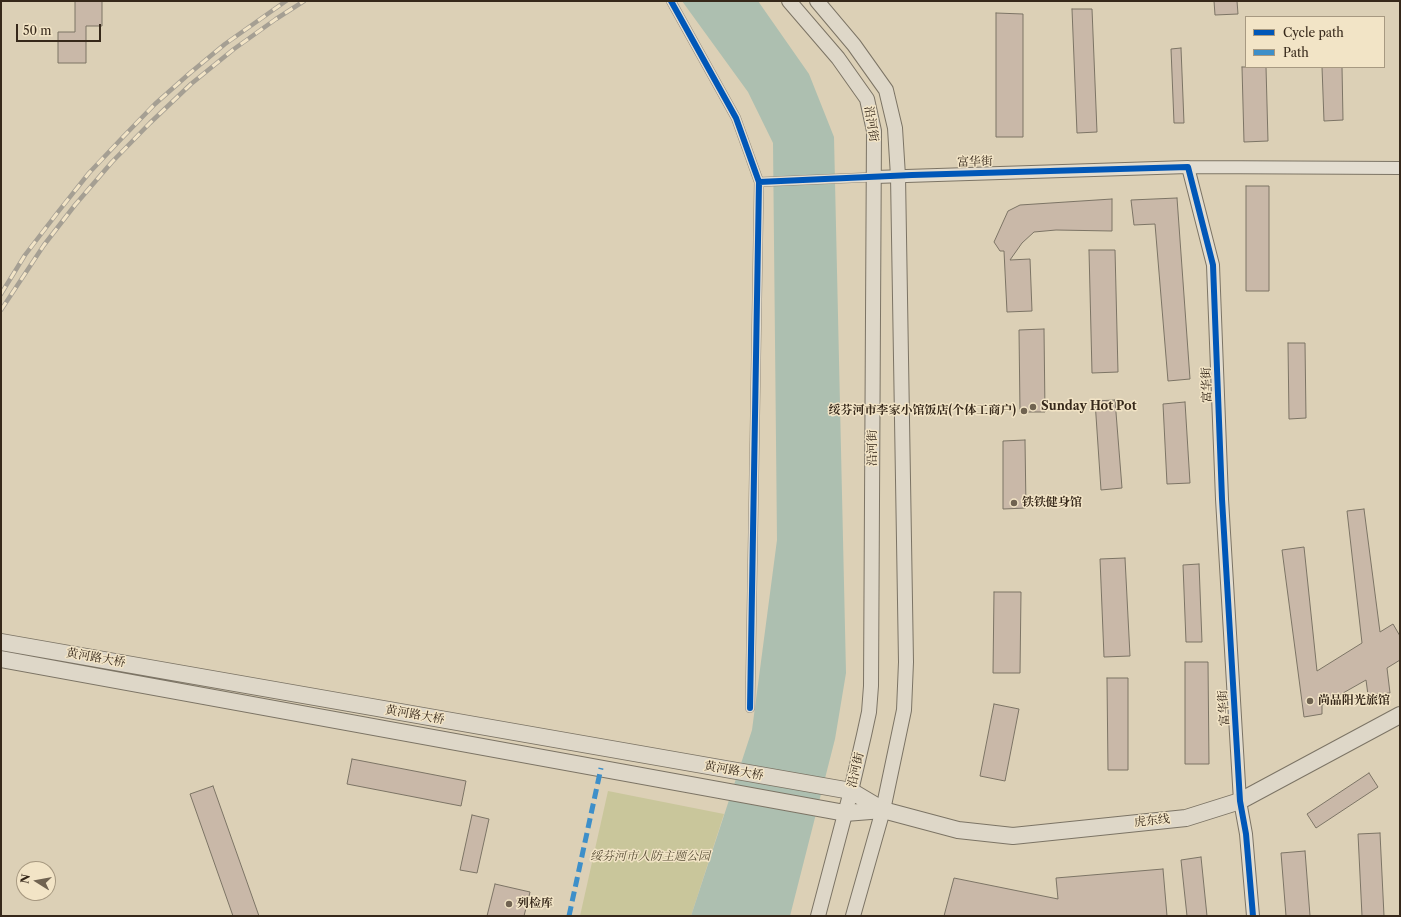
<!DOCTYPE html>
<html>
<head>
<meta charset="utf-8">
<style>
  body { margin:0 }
  #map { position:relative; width:1401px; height:917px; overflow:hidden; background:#dcd0b6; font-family:"Libre Caslon Text",serif }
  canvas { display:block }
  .frame { position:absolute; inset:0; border:2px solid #36281a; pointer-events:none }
  .legend { position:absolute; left:1245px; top:16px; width:140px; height:52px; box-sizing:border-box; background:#f2e4c6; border:1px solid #a79981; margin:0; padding:5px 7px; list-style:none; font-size:12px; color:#36281a }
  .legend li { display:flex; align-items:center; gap:8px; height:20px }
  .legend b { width:20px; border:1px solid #a79981 }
  .north { position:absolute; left:16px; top:861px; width:40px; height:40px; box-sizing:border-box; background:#f2e4c6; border:1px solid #a79981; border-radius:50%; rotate:281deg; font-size:11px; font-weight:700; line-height:16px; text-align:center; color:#36281a }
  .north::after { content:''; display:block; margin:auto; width:14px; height:18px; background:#706351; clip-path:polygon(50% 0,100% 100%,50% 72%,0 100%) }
  .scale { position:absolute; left:16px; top:24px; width:85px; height:18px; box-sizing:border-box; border:2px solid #36281a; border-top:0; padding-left:5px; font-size:12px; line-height:14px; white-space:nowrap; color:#36281a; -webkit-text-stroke:3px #f2e4c6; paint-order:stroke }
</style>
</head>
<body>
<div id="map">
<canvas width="1401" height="917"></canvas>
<div class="frame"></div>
<ul class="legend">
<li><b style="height:5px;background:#0057b8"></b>Cycle path</li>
<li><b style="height:5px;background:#3d8fc9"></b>Path</li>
</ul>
<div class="north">N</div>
<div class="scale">50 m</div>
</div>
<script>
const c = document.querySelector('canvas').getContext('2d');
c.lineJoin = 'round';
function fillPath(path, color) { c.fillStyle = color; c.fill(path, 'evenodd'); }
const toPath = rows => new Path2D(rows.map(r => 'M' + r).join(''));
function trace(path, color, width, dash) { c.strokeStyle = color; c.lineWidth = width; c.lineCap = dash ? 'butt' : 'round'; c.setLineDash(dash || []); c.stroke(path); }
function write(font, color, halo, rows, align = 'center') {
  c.font = font + ' "Libre Caslon Text","Noto Serif SC",serif'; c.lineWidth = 3; c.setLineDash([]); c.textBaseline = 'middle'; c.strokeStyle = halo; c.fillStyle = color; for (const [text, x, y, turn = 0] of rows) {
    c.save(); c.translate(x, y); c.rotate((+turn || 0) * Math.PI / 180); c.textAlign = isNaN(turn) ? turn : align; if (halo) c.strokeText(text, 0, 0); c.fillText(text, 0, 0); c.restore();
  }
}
const green = toPath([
  [608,791,724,814,691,916,580,916]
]);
const water = toPath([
  [682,1,758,1,809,74,834,137,846,673,835,739,790,916,691,916,752,730,777,540,773,143,748,92]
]);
const building = toPath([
  [75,1,102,1,102,26,86,26,86,63,58,63,58,32,75,32,75,1],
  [1214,1,1237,1,1238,14,1215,15,1214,1],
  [1072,9,1092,9,1097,132,1077,133,1072,9],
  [996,13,1023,14,1023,137,996,137,996,13],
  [1181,48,1184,123,1174,123,1171,49,1181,48],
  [1242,67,1266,67,1268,141,1244,142,1242,67],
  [1322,67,1342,67,1343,120,1324,121,1322,67],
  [1246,186,1269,186,1269,291,1246,291,1246,186],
  [1177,198,1190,379,1168,381,1155,224,1134,225,1131,200,1177,198],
  [1112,199,1112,231,1056,230,1034,232,1022,243,1010,260,1030,259,1032,311,1007,312,1004,251,1000,251,994,242,1008,211,1020,205,1112,199],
  [1089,250,1115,250,1118,372,1092,373,1089,250],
  [1044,329,1045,412,1020,412,1019,330,1044,329],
  [1288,343,1305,343,1306,418,1289,419,1288,343],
  [1115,400,1122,488,1101,490,1095,401,1115,400],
  [1185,402,1190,483,1167,484,1163,404,1185,402],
  [1025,440,1026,508,1003,509,1003,441,1025,440],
  [1364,509,1380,632,1393,624,1400,636,1400,660,1387,668,1390,693,1368,695,1366,680,1322,705,1322,714,1304,717,1282,550,1304,547,1317,671,1362,643,1347,511,1364,509],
  [1125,558,1130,656,1104,657,1100,559,1125,558],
  [1199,564,1202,642,1186,642,1183,565,1199,564],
  [994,592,1021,592,1020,673,993,673,994,592],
  [1185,662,1208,662,1209,764,1185,764,1185,662],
  [1107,678,1128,678,1128,770,1108,770,1107,678],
  [994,704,1019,709,1005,781,980,776,994,704],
  [352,759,466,781,461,806,347,784,352,759],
  [1369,773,1378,787,1316,828,1307,814,1369,773],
  [213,786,259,916,233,916,190,794,213,786],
  [472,815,489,819,477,873,460,870,472,815],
  [1380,833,1384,916,1362,916,1358,834,1380,833],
  [1305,851,1310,916,1286,916,1281,853,1305,851],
  [1201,857,1207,916,1187,916,1181,860,1201,857],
  [1163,869,1167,916,944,916,954,878,1058,899,1056,878,1163,869],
  [495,884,530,892,524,916,487,916,495,884]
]);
const street = toPath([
  [671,1,736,118,759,182,750,708],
  [759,182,875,177]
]);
const secondary = toPath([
  [1188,167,1400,168],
  [875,177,1188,167,1213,265,1222,499,1240,801,1246,834,1253,916]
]);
const primary = toPath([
  [789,1,838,58,867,99,874,131,871,686,869,712,864,735,851,791,818,916],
  [817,1,854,45,886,90,895,128,898,176,906,662,904,710,883,810,853,916]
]);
const highway = toPath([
  [1,642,851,791,883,810,845,813,1,659],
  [883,810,958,830,1013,836,1186,818,1240,801,1400,715]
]);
const rail = toPath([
  [1,294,25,255,58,212,89,173,123,137,155,104,190,73,225,44,286,1],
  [1,310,44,245,75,205,112,162,150,123,191,84,234,49,276,19,304,1]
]);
const quiet = toPath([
  [569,916,601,768]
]);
const cycleway = toPath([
  [671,1,736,118,759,182,750,708],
  [759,182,912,175,1188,167,1213,265,1222,499,1240,801,1246,834,1253,916]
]);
const markers = [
  [1033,407,4,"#706351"],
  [1024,411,4,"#706351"],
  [1014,503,4,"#706351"],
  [1310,701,4,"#706351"],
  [509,904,4,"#706351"]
];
const streetNames = [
  ["沿河街",871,124,81],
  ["富华街",975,162,-2],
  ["富华街",1207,385,-92],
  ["沿河街",873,448,-90],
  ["黄河路大桥",96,658,10],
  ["富华街",1224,708,-94],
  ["黄河路大桥",415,715,10],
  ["沿河街",856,770,-77],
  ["黄河路大桥",734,771,10],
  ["虎东线",1152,821,-6]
];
const poiNames = [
  ["Sunday Hot Pot",1041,407],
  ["绥芬河市李家小馆饭店(个体工商户)",1016,411,"right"],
  ["铁铁健身馆",1022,503],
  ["尚品阳光旅馆",1318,701],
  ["列检库",517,904]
];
const parkNames = [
  ["绥芬河市人防主题公园",650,857]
];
fillPath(green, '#c9c69b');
fillPath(water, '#adbfb0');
fillPath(building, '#c9b8a8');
trace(building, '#7c7465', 1);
trace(street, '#938a7a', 10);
trace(secondary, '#7c7465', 14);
trace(primary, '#7c7465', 16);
trace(highway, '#7c7465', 18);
trace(street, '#e3ddd0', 9);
trace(secondary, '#e3ddd0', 12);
trace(primary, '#ded7c8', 14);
trace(highway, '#ded7c8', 16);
trace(rail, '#a59f93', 4.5);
trace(rail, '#f2e4c6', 3, [9]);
trace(quiet, '#3d8fc9', 5, [10, 5]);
trace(cycleway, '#0057b8', 6);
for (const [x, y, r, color] of markers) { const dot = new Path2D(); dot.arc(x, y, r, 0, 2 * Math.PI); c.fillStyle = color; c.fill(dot); trace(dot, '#f2e4c6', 1.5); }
write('12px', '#36281a', '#f2e4c6', streetNames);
write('bold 12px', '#36281a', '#f2e4c6', poiNames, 'left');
write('italic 12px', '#574d35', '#f2e4c6', parkNames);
</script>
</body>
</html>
